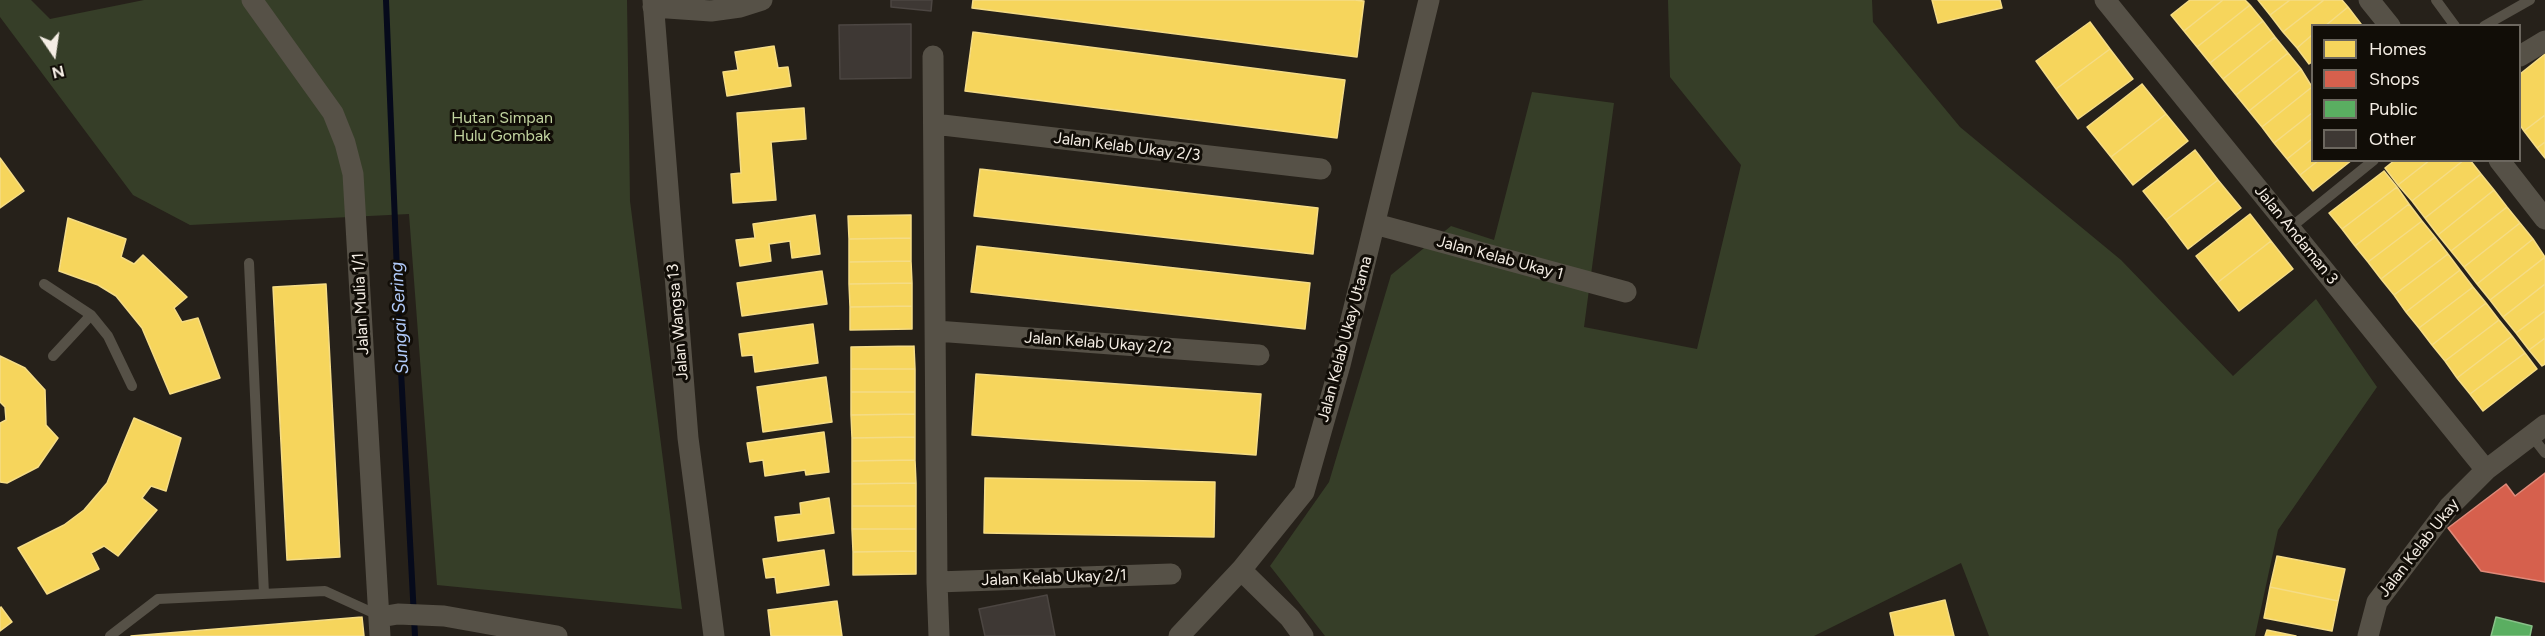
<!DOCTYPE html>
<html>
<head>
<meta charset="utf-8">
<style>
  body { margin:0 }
  #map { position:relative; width:2545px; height:636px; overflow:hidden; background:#26211a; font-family:Figtree,sans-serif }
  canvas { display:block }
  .legend { position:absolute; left:2311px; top:24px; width:210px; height:138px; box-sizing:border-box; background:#110d07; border:2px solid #6c675f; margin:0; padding:8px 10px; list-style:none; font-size:18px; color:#f4ede4 }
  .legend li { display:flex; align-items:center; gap:12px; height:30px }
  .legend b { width:30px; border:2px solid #6c675f }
  .north { position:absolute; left:24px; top:24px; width:60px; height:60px; -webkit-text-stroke:4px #110d07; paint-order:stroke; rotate:167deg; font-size:16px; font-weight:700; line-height:24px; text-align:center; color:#f4ede4 }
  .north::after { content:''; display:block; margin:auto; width:21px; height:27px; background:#f4ede4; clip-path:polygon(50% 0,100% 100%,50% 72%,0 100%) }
</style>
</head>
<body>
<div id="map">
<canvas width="2545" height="636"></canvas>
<ul class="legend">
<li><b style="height:16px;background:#f6d55c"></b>Homes</li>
<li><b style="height:16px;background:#d6604d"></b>Shops</li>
<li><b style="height:16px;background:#5aae61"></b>Public</li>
<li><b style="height:16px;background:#3e3834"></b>Other</li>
</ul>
<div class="north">N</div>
</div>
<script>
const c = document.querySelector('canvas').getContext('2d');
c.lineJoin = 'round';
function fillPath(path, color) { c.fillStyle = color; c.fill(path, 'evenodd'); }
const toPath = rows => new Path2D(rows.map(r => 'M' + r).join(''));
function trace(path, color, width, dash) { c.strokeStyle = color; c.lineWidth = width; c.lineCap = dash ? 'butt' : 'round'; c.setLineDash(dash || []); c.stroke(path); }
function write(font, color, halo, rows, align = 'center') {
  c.font = font + ' Figtree,sans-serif'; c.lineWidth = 6; c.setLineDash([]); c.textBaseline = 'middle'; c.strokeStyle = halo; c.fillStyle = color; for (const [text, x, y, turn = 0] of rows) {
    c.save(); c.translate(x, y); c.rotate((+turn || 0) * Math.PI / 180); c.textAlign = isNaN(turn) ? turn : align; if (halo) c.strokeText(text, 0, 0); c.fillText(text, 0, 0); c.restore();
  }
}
const green = toPath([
  [0,0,31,0,50,19,144,0,627,0,630,201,682,609,437,585,409,214,190,225,133,195,0,17],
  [1668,0,1872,0,1873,22,1960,127,2121,260,2233,376,2316,299,2377,387,2278,530,2255,636,1989,636,1961,563,1814,636,1325,636,1270,566,1329,482,1391,275,1451,226,1494,240,1532,92,1614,103,1584,327,1697,349,1741,165,1670,77]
]);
const homes = toPath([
  [973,0,1354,0,1364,1,1357,57,972,8,973,0],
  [1932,0,2000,0,2002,8,1938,23,1932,0],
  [2190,0,2223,0,2184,31,2171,15,2190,0],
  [2223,0,2245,0,2250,5,2197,47,2184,31,2223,0],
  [2258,0,2290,0,2270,15,2258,0],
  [2290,0,2324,0,2283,32,2270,15,2290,0],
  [2324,0,2342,0,2348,7,2325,26,2312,26,2312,35,2297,48,2283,32,2324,0],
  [2250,5,2263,21,2210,63,2197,47,2250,5],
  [2348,7,2361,24,2325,26,2348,7],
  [2263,21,2275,37,2223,79,2210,63,2263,21],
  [2090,22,2110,49,2056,89,2036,61,2090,22],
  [973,32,1345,80,1337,138,965,91,973,32],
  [2312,35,2312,62,2309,64,2297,48,2312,35],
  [2275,37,2288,53,2236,95,2223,79,2275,37],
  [774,46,778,68,788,67,791,86,727,96,723,72,738,70,735,52,774,46],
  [2110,49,2133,79,2078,119,2056,89,2110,49],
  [2288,53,2301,69,2249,111,2236,95,2288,53],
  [2545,54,2545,115,2524,131,2520,125,2520,74,2545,54],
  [2301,69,2312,87,2262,127,2249,111,2301,69],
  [2142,84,2166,114,2111,157,2087,127,2142,84],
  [2312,87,2312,113,2274,143,2262,127,2312,87],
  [804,108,806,139,771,142,776,200,733,203,731,174,741,173,737,113,804,108],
  [2312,113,2312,139,2287,159,2274,143,2312,113],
  [2166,114,2188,141,2133,185,2111,157,2166,114],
  [2545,115,2545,142,2537,148,2524,131,2545,115],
  [2312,139,2312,160,2319,160,2300,175,2287,159,2312,139],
  [2545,142,2545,158,2537,148,2545,142],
  [2195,150,2218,180,2166,220,2143,191,2195,150],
  [0,158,24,191,0,208,0,158],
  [2319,160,2352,160,2313,191,2300,175,2319,160],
  [2395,160,2430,160,2398,185,2385,168,2395,160],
  [2430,160,2464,160,2412,201,2398,185,2430,160],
  [2464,160,2470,160,2481,174,2425,218,2412,201,2464,160],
  [980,169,1318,208,1313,254,974,216,980,169],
  [2384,171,2397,187,2342,229,2329,213,2384,171],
  [2481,174,2494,190,2438,235,2425,218,2481,174],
  [2218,180,2241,208,2188,249,2166,220,2218,180],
  [2397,187,2409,204,2355,246,2342,229,2397,187],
  [2494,190,2507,207,2451,251,2438,235,2494,190],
  [2409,204,2422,221,2368,262,2355,246,2409,204],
  [2507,207,2520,223,2464,267,2451,251,2507,207],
  [2250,214,2271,241,2217,283,2196,256,2250,214],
  [815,215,820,254,792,258,790,241,769,244,771,261,740,266,736,240,755,238,753,224,815,215],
  [911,215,911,238,849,239,848,216,911,215],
  [68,218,126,239,121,257,134,264,143,255,187,297,174,308,182,322,198,318,220,378,170,394,142,328,116,296,98,285,59,271,68,218],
  [2422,221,2435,237,2381,279,2368,262,2422,221],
  [2520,223,2533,239,2477,284,2464,267,2520,223],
  [2435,237,2448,254,2394,295,2381,279,2435,237],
  [911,238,911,261,849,262,849,239,911,238],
  [2533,239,2545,257,2490,300,2477,284,2533,239],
  [2271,241,2293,269,2239,311,2217,283,2271,241],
  [977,246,1310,283,1305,329,971,292,977,246],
  [2448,254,2460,270,2406,312,2394,295,2448,254],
  [2545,257,2545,284,2503,317,2490,300,2545,257],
  [911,261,912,283,849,284,849,262,911,261],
  [2460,270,2473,287,2419,328,2406,312,2460,270],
  [822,271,827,304,742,316,737,283,822,271],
  [912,283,912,306,850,307,849,284,912,283],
  [326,284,340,557,287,560,273,287,326,284],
  [2545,284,2545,311,2516,333,2503,317,2545,284],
  [2473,287,2486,303,2432,345,2419,328,2473,287],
  [2486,303,2499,320,2445,361,2432,345,2486,303],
  [912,306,912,329,850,330,850,307,912,306],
  [2545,311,2545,338,2529,350,2516,333,2545,311],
  [2499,320,2512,336,2457,378,2445,361,2499,320],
  [813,324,818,363,755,372,753,355,742,356,739,334,813,324],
  [2512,336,2525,353,2470,394,2457,378,2512,336],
  [2545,338,2545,364,2542,366,2529,350,2545,338],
  [914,346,915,369,851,369,851,347,914,346],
  [2525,353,2537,369,2483,411,2470,394,2525,353],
  [0,356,25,368,45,390,46,425,58,438,38,467,7,483,0,482,0,423,6,420,5,407,0,402,0,356],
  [851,369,915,369,915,392,851,392,851,369],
  [976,374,1261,394,1256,455,972,435,976,374],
  [826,377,832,422,763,432,757,387,826,377],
  [851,392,915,392,915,414,851,415,851,392],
  [915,414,915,437,852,438,851,415,915,414],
  [134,418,181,438,166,491,151,486,142,498,157,510,118,556,104,546,91,553,99,569,47,594,18,548,64,525,84,510,107,483,134,418],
  [824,432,829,472,806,475,805,470,765,476,763,460,750,462,747,443,824,432],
  [915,437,915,460,852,461,852,438,915,437],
  [915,460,916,483,852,484,852,461,915,460],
  [985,478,1215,482,1214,537,984,533,985,478],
  [916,483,916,506,852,506,852,484,916,483],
  [829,498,834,533,778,541,775,517,801,514,800,503,829,498],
  [852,506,916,506,916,529,852,529,852,506],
  [852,529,916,529,916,551,853,552,852,529],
  [824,550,829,585,777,593,775,577,766,578,763,559,824,550],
  [916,551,916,574,853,575,853,552,916,551],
  [2277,556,2345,569,2338,601,2270,587,2277,556],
  [2270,587,2338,601,2332,631,2264,618,2270,587],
  [1945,600,1954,636,1895,636,1890,613,1945,600],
  [837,601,842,636,771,636,768,610,837,601],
  [1,607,12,622,0,631,0,608,1,607],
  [362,617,364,636,131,636,362,617],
  [2267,630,2296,636,2265,636,2267,630]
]);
const shops = toPath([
  [2545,473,2545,582,2481,571,2448,528,2506,484,2515,496,2545,473]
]);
const public = toPath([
  [2496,617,2532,626,2530,636,2491,636,2496,617]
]);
const stream = toPath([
  [386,0,401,371,415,636]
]);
const building = toPath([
  [891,0,932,0,931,11,891,7,891,0],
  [911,24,911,78,840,79,839,25,911,24],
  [1047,595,1055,636,985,636,979,609,1047,595]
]);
const lane = toPath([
  [2436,0,2455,26],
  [2484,26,2530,0],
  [2290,228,2374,160],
  [249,263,264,594],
  [44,284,91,315,108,336,132,386],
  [53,356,91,315],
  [2531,435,2545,453],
  [110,636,158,599,325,591,380,616]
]);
const street = toPath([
  [252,0,333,113,345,143,353,174,380,636],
  [653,0,688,438,714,636],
  [2105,0,2486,470],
  [2369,0,2390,26],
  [653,7,711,11,740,7,762,0],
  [933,56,937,582,939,636],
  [2520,56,2545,41],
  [934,124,1321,169],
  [2499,160,2545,219],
  [1375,224,1626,292],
  [936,331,1259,355],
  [1241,570,1290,618,1303,636],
  [937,582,1171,574],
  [380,617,398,614,444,616,557,636],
  [1179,636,1241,570,1304,492,1340,365,1429,0],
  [2368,636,2377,602,2449,507,2486,470,2545,425]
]);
const parkNames = [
  ["Hutan Simpan",502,118],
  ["Hulu Gombak",502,136]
];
const streetNames = [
  ["Jalan Kelab Ukay 2/3",1127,147,7],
  ["Jalan Andaman 3",2296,235,51],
  ["Jalan Kelab Ukay 1",1500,258,15],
  ["Jalan Mulia 1/1",361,304,-93],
  ["Jalan Wangsa 13",678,322,-95],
  ["Jalan Kelab Ukay Utama",1345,339,-75],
  ["Jalan Kelab Ukay 2/2",1098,343,4],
  ["Jalan Kelab Ukay",2419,548,-52],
  ["Jalan Kelab Ukay 2/1",1054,578,-2]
];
const waterNames = [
  ["Sungai Sering",400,318,-93]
];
fillPath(green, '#363e28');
fillPath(homes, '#f6d55c');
trace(homes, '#f5dc85', 1.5);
fillPath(shops, '#d6604d');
trace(shops, '#df8a7a', 1.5);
fillPath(public, '#5aae61');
trace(public, '#88c188', 1.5);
trace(stream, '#060a1b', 6);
fillPath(building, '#3e3834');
trace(building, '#4c4642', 1.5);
trace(lane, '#565147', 10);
trace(street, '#565147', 21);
write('16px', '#c1d39f', '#110d07', parkNames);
write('16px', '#f4ede4', '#110d07', streetNames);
write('italic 18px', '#b0c9f8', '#110d07', waterNames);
</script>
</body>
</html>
